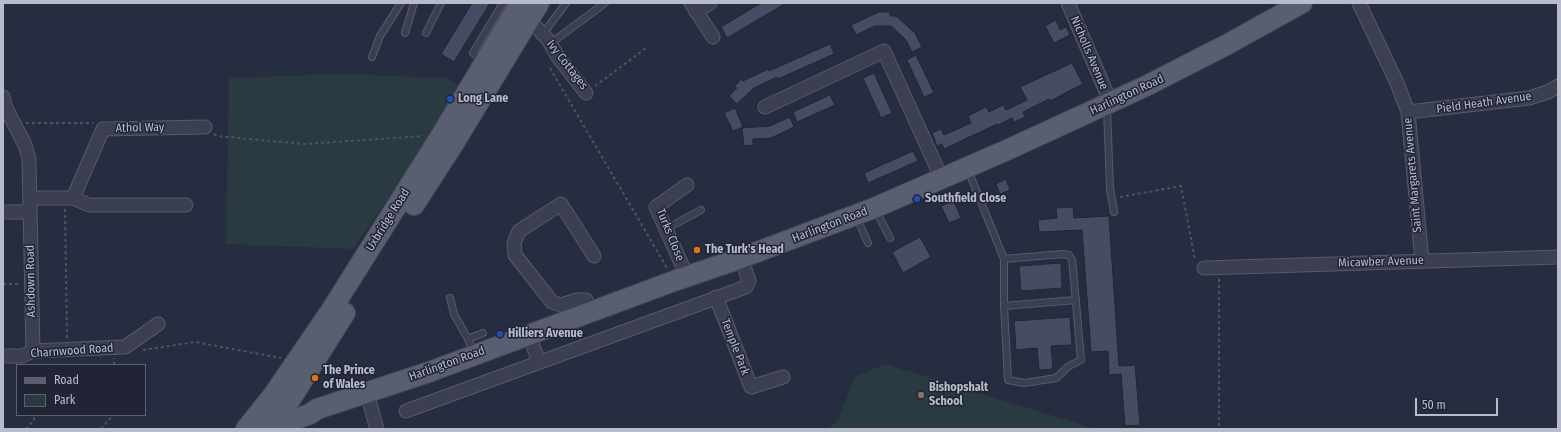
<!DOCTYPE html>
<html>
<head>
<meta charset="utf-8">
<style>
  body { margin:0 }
  #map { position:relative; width:1561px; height:432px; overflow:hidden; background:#272d40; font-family:"Fira Sans Condensed",sans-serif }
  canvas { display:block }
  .frame { position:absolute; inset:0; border:4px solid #b8bbca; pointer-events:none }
  .legend { position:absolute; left:16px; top:364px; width:130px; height:52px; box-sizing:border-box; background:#202435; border:1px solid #5d6071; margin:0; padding:5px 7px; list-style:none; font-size:12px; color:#b8bbca }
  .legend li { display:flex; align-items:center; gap:8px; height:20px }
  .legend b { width:20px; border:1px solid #5d6071 }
  .scale { position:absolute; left:1415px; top:398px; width:83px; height:18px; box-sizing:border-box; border:2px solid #b8bbca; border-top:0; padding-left:5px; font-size:12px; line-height:14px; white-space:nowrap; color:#b8bbca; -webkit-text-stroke:3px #202435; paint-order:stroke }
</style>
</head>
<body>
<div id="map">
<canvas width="1561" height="432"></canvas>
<div class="frame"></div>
<ul class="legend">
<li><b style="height:5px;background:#595e70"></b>Road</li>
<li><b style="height:11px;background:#293a41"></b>Park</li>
</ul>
<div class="scale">50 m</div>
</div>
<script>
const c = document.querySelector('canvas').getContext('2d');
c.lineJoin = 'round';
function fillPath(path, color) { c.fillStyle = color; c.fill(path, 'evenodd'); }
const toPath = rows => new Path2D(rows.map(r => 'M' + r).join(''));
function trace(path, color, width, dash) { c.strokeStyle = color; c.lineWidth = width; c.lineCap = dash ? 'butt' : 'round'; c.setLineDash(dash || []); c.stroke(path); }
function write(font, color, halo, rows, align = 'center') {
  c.font = font + ' "Fira Sans Condensed",sans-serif'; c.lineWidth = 3; c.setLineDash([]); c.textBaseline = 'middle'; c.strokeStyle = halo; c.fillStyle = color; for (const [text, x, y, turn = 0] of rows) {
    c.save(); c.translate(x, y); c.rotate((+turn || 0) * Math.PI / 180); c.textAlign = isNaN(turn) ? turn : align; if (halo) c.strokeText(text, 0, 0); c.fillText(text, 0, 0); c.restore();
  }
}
const green = toPath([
  [341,74,445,78,464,88,353,249,226,244,229,78],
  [885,364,1096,429,827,429,838,420,855,377]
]);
const building = toPath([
  [472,3,490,3,454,62,441,54,472,3],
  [761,3,786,3,727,38,721,27,761,3],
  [879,12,890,12,890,16,896,16,915,33,922,47,912,52,906,40,891,26,875,26,856,35,851,25,879,12],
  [1056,20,1060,30,1066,27,1070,35,1054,43,1045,26,1056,20],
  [830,44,834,54,778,79,777,77,754,88,737,104,729,96,737,88,735,86,741,79,743,81,768,69,769,71,830,44],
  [916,55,934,93,924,97,907,60,916,55],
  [1072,63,1083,84,1050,101,1049,99,1023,112,1025,117,1014,122,1012,118,998,125,997,124,944,149,942,144,937,146,932,133,941,129,944,135,971,123,968,116,986,107,989,112,1003,105,1006,110,1027,100,1020,87,1072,63],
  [874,73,892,113,881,118,863,78,874,73],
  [830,95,835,105,797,122,793,112,830,95],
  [735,108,743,127,733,131,724,113,735,108],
  [790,117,794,127,771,138,753,139,753,145,744,146,742,128,770,126,790,117],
  [913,151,918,161,868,183,864,173,913,151],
  [1006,179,1010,190,1000,194,996,184,1006,179],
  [954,201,961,218,949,223,941,206,954,201],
  [1073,207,1074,218,1109,216,1119,366,1135,365,1140,425,1125,426,1121,374,1109,375,1108,351,1091,352,1082,230,1039,232,1038,220,1057,218,1056,208,1073,207],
  [920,237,931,257,903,273,892,252,920,237],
  [1061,263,1062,288,1021,291,1019,266,1061,263],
  [1070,317,1072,345,1051,346,1053,369,1039,370,1037,348,1016,350,1014,321,1070,317]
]);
const path = toPath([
  [550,68,667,268],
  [595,86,646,48],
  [26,123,93,123],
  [214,134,217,136,304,144,423,136],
  [1120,197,1181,186,1195,260],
  [65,209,67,338],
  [1219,279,1219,429],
  [3,284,20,284],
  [143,350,195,342,281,358],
  [114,365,114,358],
  [26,429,34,420,34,415],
  [101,429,113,415]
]);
const lane = toPath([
  [405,33,414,3],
  [426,33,441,3],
  [543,34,566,3],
  [551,43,605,3],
  [372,57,380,36,401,3],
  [483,61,473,53,503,3],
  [1107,108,1110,188,1114,212],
  [968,170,1004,259,1004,306,1076,300],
  [876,211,890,238],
  [857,218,868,243],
  [666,229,701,210],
  [1004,259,1063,254,1069,255,1072,260,1073,269,1081,360,1069,366,1056,378,1024,383,1008,380,1004,306],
  [450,298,454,314,468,339,473,353],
  [468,339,483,333]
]);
const street = toPath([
  [691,3,713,37],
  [1068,3,1111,103],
  [1359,3,1397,83,1408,112,1422,261],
  [696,12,710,3],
  [529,21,539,30,549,41,558,57,586,93],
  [3,97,5,106,25,145,29,159,33,351],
  [765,107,884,51,942,179],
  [1408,112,1529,98,1548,92,1558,86],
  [30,198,73,198,89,205,186,205],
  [73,198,103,129,205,127],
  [3,212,30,212],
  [1204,268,1558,257],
  [687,276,656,207,687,185],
  [716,297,751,387,783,377],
  [592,311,586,300,577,300,561,305,552,302,515,255,514,243,519,231,561,204,594,256],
  [529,335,539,362],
  [3,356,22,356,33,351,125,347,158,324],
  [367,393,377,429],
  [406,411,746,287,749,281,741,258]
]);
const primary = toPath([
  [414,205,454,143,539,3],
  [271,423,299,418,310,414,317,409,429,372,674,281,741,258,874,208,1007,150,1146,86,1228,44,1302,3],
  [246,429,274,394,330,312,442,134,520,3],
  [267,429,292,397,345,313]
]);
const markers = [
  [450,99,4,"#1a4fb4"],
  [917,199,4,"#1a4fb4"],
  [697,250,4,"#e8710a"],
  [500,334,4,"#1a4fb4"],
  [315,378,4,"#e8710a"],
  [921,395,4,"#8d6e63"]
];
const streetNames = [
  ["Nicholls Avenue",1089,53,67],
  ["Ivy Cottages",567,65,52],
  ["Harlington Road",1127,95,-25],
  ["Pield Heath Avenue",1484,103,-8],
  ["Athol Way",140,128,-1],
  ["Saint Margarets Avenue",1413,175,-95],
  ["Uxbridge Road",388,220,-58],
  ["Harlington Road",830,225,-21],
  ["Turks Close",670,235,68],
  ["Micawber Avenue",1381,262,-2],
  ["Ashdown Road",31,281,-91],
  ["Temple Park",735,347,69],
  ["Charnwood Road",72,351,-4],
  ["Harlington Road",447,364,-20]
];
const poiNames = [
  ["Long Lane",458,99],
  ["Southfield Close",925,199],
  ["The Turk's Head",705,250],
  ["Hilliers Avenue",508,334],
  ["The Prince",323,371],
  ["of Wales",323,385],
  ["Bishopshalt",929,388],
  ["School",929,402]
];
fillPath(green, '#293a41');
fillPath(building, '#464c62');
trace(building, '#222637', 1);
trace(lane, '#565a6a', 8);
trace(street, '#565a6a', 15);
trace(primary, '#454859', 22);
trace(path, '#47575e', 2, [3, 3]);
trace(lane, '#3b3f50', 6);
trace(street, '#3b3f50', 13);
trace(primary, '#595e70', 20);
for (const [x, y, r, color] of markers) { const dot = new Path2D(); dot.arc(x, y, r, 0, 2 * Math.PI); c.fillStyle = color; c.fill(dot); trace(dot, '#202435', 1.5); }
write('12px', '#b8bbca', '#202435', streetNames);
write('bold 12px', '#b8bbca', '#202435', poiNames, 'left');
</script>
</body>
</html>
